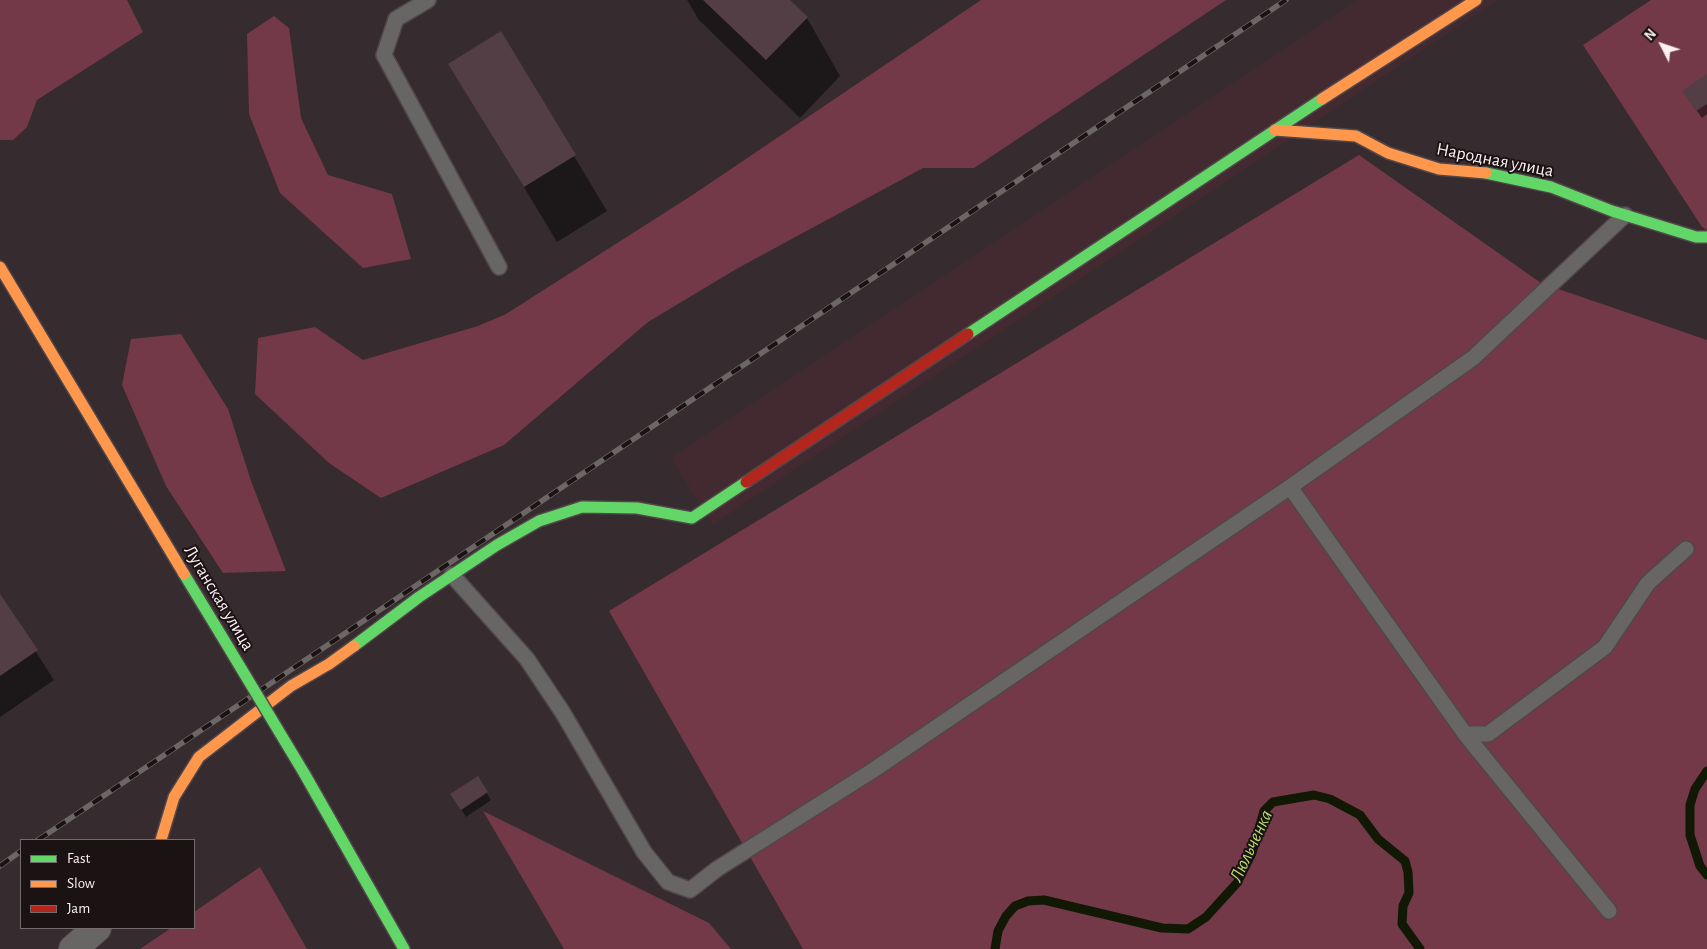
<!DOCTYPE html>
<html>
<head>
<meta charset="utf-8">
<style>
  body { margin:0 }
  #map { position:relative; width:1707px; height:949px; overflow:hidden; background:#362b2e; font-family:"Alegreya Sans",sans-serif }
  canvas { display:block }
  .legend { position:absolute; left:20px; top:839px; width:175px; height:90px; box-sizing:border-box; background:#1b1214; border:1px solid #756a6d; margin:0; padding:6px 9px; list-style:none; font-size:15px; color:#fdeff2 }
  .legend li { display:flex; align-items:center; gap:10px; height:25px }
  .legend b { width:25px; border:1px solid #756a6d }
  .north { position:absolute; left:1637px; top:20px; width:50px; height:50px; -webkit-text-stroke:4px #1b1214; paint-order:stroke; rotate:311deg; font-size:14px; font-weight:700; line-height:20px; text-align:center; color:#fdeff2 }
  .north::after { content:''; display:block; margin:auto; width:18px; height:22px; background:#fdeff2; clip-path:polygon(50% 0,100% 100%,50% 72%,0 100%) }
</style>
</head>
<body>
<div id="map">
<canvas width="1707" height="949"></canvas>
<ul class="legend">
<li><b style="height:6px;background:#63d668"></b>Fast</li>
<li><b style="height:6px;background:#ff974d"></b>Slow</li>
<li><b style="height:6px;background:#b3261e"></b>Jam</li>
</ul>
<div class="north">N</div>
</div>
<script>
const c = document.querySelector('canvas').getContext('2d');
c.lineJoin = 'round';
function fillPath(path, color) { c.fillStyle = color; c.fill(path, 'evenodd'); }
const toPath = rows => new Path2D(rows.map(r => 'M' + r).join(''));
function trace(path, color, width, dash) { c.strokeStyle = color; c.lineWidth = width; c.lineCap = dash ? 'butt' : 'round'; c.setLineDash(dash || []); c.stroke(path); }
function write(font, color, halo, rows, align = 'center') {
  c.font = font + ' "Alegreya Sans",sans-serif'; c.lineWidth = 4; c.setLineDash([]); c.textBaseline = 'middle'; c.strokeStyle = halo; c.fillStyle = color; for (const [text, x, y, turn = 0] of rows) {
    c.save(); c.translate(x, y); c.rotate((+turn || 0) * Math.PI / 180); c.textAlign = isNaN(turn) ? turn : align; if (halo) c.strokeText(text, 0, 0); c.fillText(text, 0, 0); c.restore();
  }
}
const built = toPath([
  [1358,0,1497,0,713,525,671,458]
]);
const green = toPath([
  [0,0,127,0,143,32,37,100,27,127,13,140,0,140],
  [981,0,1226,0,974,168,923,168,738,268,648,322,504,445,381,498,329,463,255,394,258,338,315,327,363,360,478,326,506,314,694,194],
  [1651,0,1707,0,1707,230,1702,227,1583,45],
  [274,16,289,28,301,118,328,175,392,194,411,259,363,268,280,193,249,114,247,34],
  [1359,155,1541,283,1707,340,1707,949,803,949,609,611],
  [181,334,228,409,251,481,286,571,223,573,166,486,122,385,131,339],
  [483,811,709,923,731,949,564,949],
  [260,867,307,949,140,949,171,928,194,928,194,912]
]);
const shadow = toPath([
  [687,0,788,0,807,18,840,76,800,118,699,20],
  [500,33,607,211,557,242,450,64],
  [1707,76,1707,114,1702,118,1688,99],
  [0,596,54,680,0,717],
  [477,778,491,800,466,817,456,801]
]);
const stream = toPath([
  [1707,771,1695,789,1690,805,1690,835,1700,866,1707,875],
  [995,949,998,931,1006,916,1015,906,1028,901,1044,900,1162,928,1188,929,1206,917,1237,883,1252,853,1264,811,1273,802,1314,795,1330,799,1360,815,1378,839,1405,861,1408,872,1409,893,1403,906,1402,924,1420,949]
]);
const building = toPath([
  [703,0,790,0,808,17,766,60],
  [501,31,576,155,524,187,448,64],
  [1707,74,1707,104,1696,111,1682,91],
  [0,594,38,650,0,676],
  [478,776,488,792,461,810,450,794]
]);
const lane = toPath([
  [428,0,396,19,384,55,499,267],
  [1290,487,1465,734,1609,911],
  [452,575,527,659,563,713,644,852,668,882,690,890,717,869,872,771,1290,487,1473,358,1625,215],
  [1465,734,1488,734,1605,647,1648,583,1686,549]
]);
const street = toPath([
  [73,949,97,928]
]);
const fast = toPath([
  [1486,173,1551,187,1612,211,1696,237,1707,237],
  [968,334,1322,99],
  [184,574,221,635],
  [354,646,419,597,497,545,539,521,582,507,637,508,692,518,746,482],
  [304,773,404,949]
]);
const slow = toPath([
  [1322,99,1476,0],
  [1275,130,1356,136,1388,153,1439,169,1486,173],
  [0,267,184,574],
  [161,840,174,797,199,757,291,686,329,664,354,646]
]);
const jam = toPath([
  [746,482,968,334]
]);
const rail = toPath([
  [38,840,1286,0],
  [0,866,21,851]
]);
const fastBridge = toPath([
  [221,635,304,773]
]);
const streetNames = [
  ["Народная улица",1495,160,11],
  ["Луганская улица",219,598,59]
];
const waterNames = [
  ["Люльченка",1251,846,-65]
];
fillPath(built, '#422a30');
fillPath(green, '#733949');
fillPath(shadow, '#0007');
trace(stream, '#111804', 9);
fillPath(building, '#543e45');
trace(lane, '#51474a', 18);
trace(street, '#51474a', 30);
trace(fast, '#51474a', 14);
trace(slow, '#51474a', 14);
trace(jam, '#51474a', 14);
trace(lane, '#676664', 15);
trace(street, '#676664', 28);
trace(fast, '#63d668', 11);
trace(slow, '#ff974d', 11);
trace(jam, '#b3261e', 11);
trace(rail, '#6c6665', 5.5);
trace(rail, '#1b1214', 4, [11]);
trace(fastBridge, '#51474a', 14, []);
trace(fastBridge, '#63d668', 11);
write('18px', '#fdeff2', '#1b1214', streetNames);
write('italic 19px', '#b7df67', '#1b1214', waterNames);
</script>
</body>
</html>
